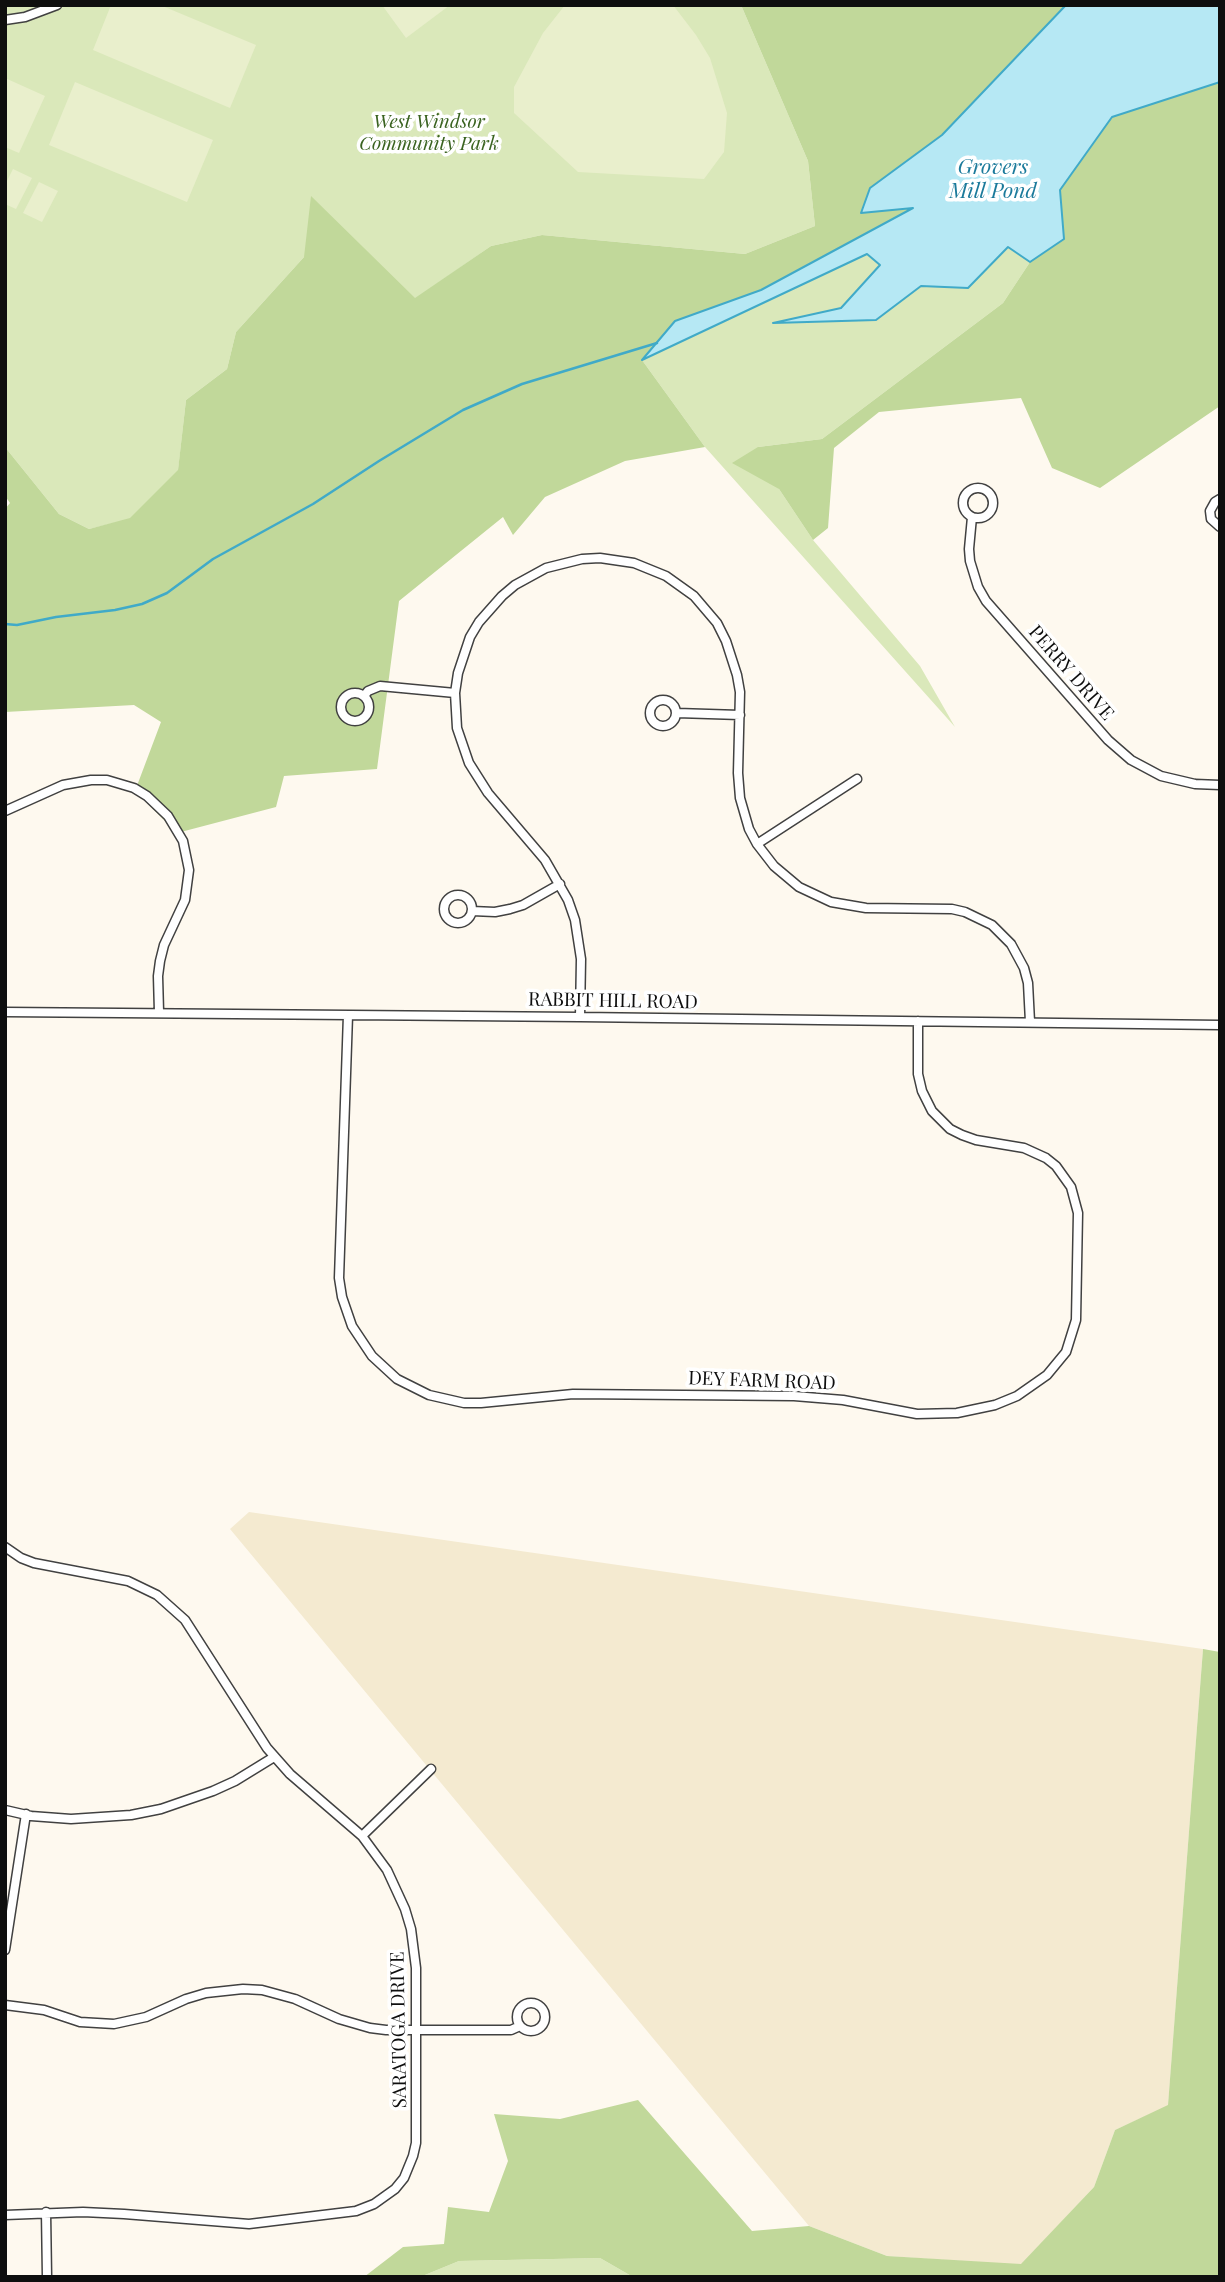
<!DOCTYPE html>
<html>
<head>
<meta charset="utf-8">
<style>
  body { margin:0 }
  #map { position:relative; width:1225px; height:2282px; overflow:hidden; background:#fef9ef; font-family:"Playfair Display",serif }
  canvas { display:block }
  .frame { position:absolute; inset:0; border:7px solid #0e0e0e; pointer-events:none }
</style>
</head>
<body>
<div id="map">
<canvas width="1225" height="2282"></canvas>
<div class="frame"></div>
</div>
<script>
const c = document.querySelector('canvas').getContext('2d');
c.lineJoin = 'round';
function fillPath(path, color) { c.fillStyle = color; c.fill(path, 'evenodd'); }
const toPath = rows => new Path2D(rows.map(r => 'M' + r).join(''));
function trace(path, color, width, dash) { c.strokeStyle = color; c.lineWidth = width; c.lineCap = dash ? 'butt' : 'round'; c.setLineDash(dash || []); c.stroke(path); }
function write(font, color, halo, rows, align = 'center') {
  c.font = font + ' "Playfair Display",serif'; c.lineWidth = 7; c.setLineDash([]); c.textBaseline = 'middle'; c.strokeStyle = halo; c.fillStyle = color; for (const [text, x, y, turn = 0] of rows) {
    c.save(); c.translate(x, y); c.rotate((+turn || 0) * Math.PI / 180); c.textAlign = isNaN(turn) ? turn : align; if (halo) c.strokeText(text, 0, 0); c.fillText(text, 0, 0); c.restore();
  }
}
const farmland = toPath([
  [249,1512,1203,1649,1168,2106,1115,2130,1094,2187,1021,2265,887,2256,809,2226,230,1529]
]);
const green = toPath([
  [5,5,741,5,808,161,815,226,745,254,542,235,491,246,415,299,304,257,236,332,227,369,186,400,178,471,130,519,89,529,59,514,5,447],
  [1009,247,1030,262,1003,303,822,439,758,447,779,489,813,540,920,666,955,727,705,447,642,360,867,254,880,265,841,308,778,322,876,320,921,286,968,288],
  [600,2258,633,2277,420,2277,459,2261]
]);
const forest = toPath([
  [741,5,1066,5,942,135,870,188,861,213,915,207,761,290,675,321,642,360,705,447,625,461,545,497,513,535,503,517,399,601,377,769,284,776,276,807,177,833,135,791,161,722,134,705,5,712,5,509,10,503,5,496,5,447,59,514,89,529,130,518,178,470,186,400,227,369,236,332,304,257,311,196,415,298,491,246,542,235,745,254,815,226,808,161],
  [1220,82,1220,406,1100,488,1052,468,1021,398,879,412,834,448,828,528,813,540,779,489,732,463,758,447,822,439,1003,303,1030,262,1064,239,1060,190,1112,117],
  [1203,1649,1220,1652,1220,2277,633,2277,600,2258,459,2261,420,2277,364,2277,403,2247,444,2244,448,2207,489,2212,508,2161,494,2114,560,2119,638,2100,752,2231,809,2226,887,2256,1021,2264,1094,2187,1115,2130,1168,2105]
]);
const pitch = toPath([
  [111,5,160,5,256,45,230,108,93,50],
  [382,5,450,5,406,38],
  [565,5,673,5,696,35,710,58,727,113,724,152,704,179,578,172,514,113,514,87,543,33],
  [5,78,45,96,19,153,5,147],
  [75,82,213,140,187,202,49,145],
  [13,169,32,178,16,209,5,204,5,185],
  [39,182,58,191,42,222,23,213]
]);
const water = toPath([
  [1066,5,1220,5,1220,82,1112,117,1060,190,1064,239,1030,262,1008,247,968,288,921,286,876,320,773,323,841,308,880,265,867,254,642,360,675,321,761,290,913,208,861,213,870,188,942,135,1066,5]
]);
const stream = toPath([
  [5,624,17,625,56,617,115,610,142,604,167,593,213,559,313,504,379,461,463,410,522,384,657,343]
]);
const street = toPath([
  [5,20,25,17,57,5],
  '963 503a15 15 0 1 1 30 0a15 15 0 1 1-30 0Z',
  [1220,499,1215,502,1210,511,1211,519,1220,527],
  [972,517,969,549,970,561,978,587,986,601,1108,740,1131,760,1161,776,1195,784,1220,785],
  '341 707a14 14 0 1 1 28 0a14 14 0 1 1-28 0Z',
  [364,696,368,691,380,686,455,693],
  '650 713a13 13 0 1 1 26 0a13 13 0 1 1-26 0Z',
  [677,713,740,715],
  [5,811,63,785,91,780,107,780,134,788,147,796,168,816,183,841,189,870,185,900,164,945,160,961,158,976,159,1012],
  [757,844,857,779],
  '444 909a14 14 0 1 1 28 0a14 14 0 1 1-28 0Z',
  [472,911,495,912,510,909,523,905,560,884],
  [5,1012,580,1017,1220,1025],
  [348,1015,339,1278,342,1297,352,1326,372,1356,397,1379,429,1395,464,1403,481,1403,573,1394,794,1396,843,1400,917,1414,957,1413,995,1405,1017,1396,1047,1375,1066,1352,1076,1320,1078,1213,1071,1187,1056,1166,1046,1158,1024,1148,976,1140,962,1135,950,1129,932,1111,922,1091,918,1074,918,1021],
  [580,1017,581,959,575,920,568,900,545,860,488,793,469,763,457,728,455,693,458,673,470,637,479,622,502,596,515,585,546,568,582,559,600,558,634,563,666,576,694,596,717,623,726,641,737,675,740,692,738,773,740,798,749,829,757,844,774,866,799,887,831,902,866,908,952,909,965,912,992,925,1011,944,1024,968,1028,983,1030,1022],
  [5,1547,21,1558,34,1563,128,1581,157,1595,185,1620,267,1748,290,1774,362,1836,387,1870,405,1909,411,1929,416,1968,416,2143,413,2156,404,2178,395,2189,374,2204,356,2211,249,2224,124,2214,83,2212,5,2215],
  [5,1810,31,1816,71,1819,131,1815,161,1809,213,1791,235,1781,274,1757],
  [362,1836,431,1769],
  [5,1950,26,1814],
  '517 2017a14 14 0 1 1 28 0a14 14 0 1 1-28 0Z',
  [5,2005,44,2010,80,2022,114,2024,146,2017,186,1999,206,1993,243,1989,262,1990,295,1999,339,2019,370,2028,386,2030,511,2030,520,2026],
  [46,2212,47,2277]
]);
const parkNames = [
  ["West Windsor",429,122],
  ["Community Park",429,144]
];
const streetNames = [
  ["PERRY DRIVE",1071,673,49],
  ["RABBIT HILL ROAD",613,1001,1],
  ["DEY FARM ROAD",762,1381,2],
  ["SARATOGA DRIVE",399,2030,-91]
];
const waterNames = [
  ["Grovers",993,167],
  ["Mill Pond",993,191]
];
fillPath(farmland, '#f4ead0');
fillPath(green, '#dae8ba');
fillPath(forest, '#c1d89a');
fillPath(pitch, '#e9efcc');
fillPath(water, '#b6e8f4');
trace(water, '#40aac8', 2);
trace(stream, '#40aac8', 2.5);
trace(street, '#414141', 11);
trace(street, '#fff', 8);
write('italic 19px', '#3a6320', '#fff', parkNames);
write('19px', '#0e0e0e', '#fff', streetNames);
write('italic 21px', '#1b7a9b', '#fff', waterNames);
</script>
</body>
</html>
